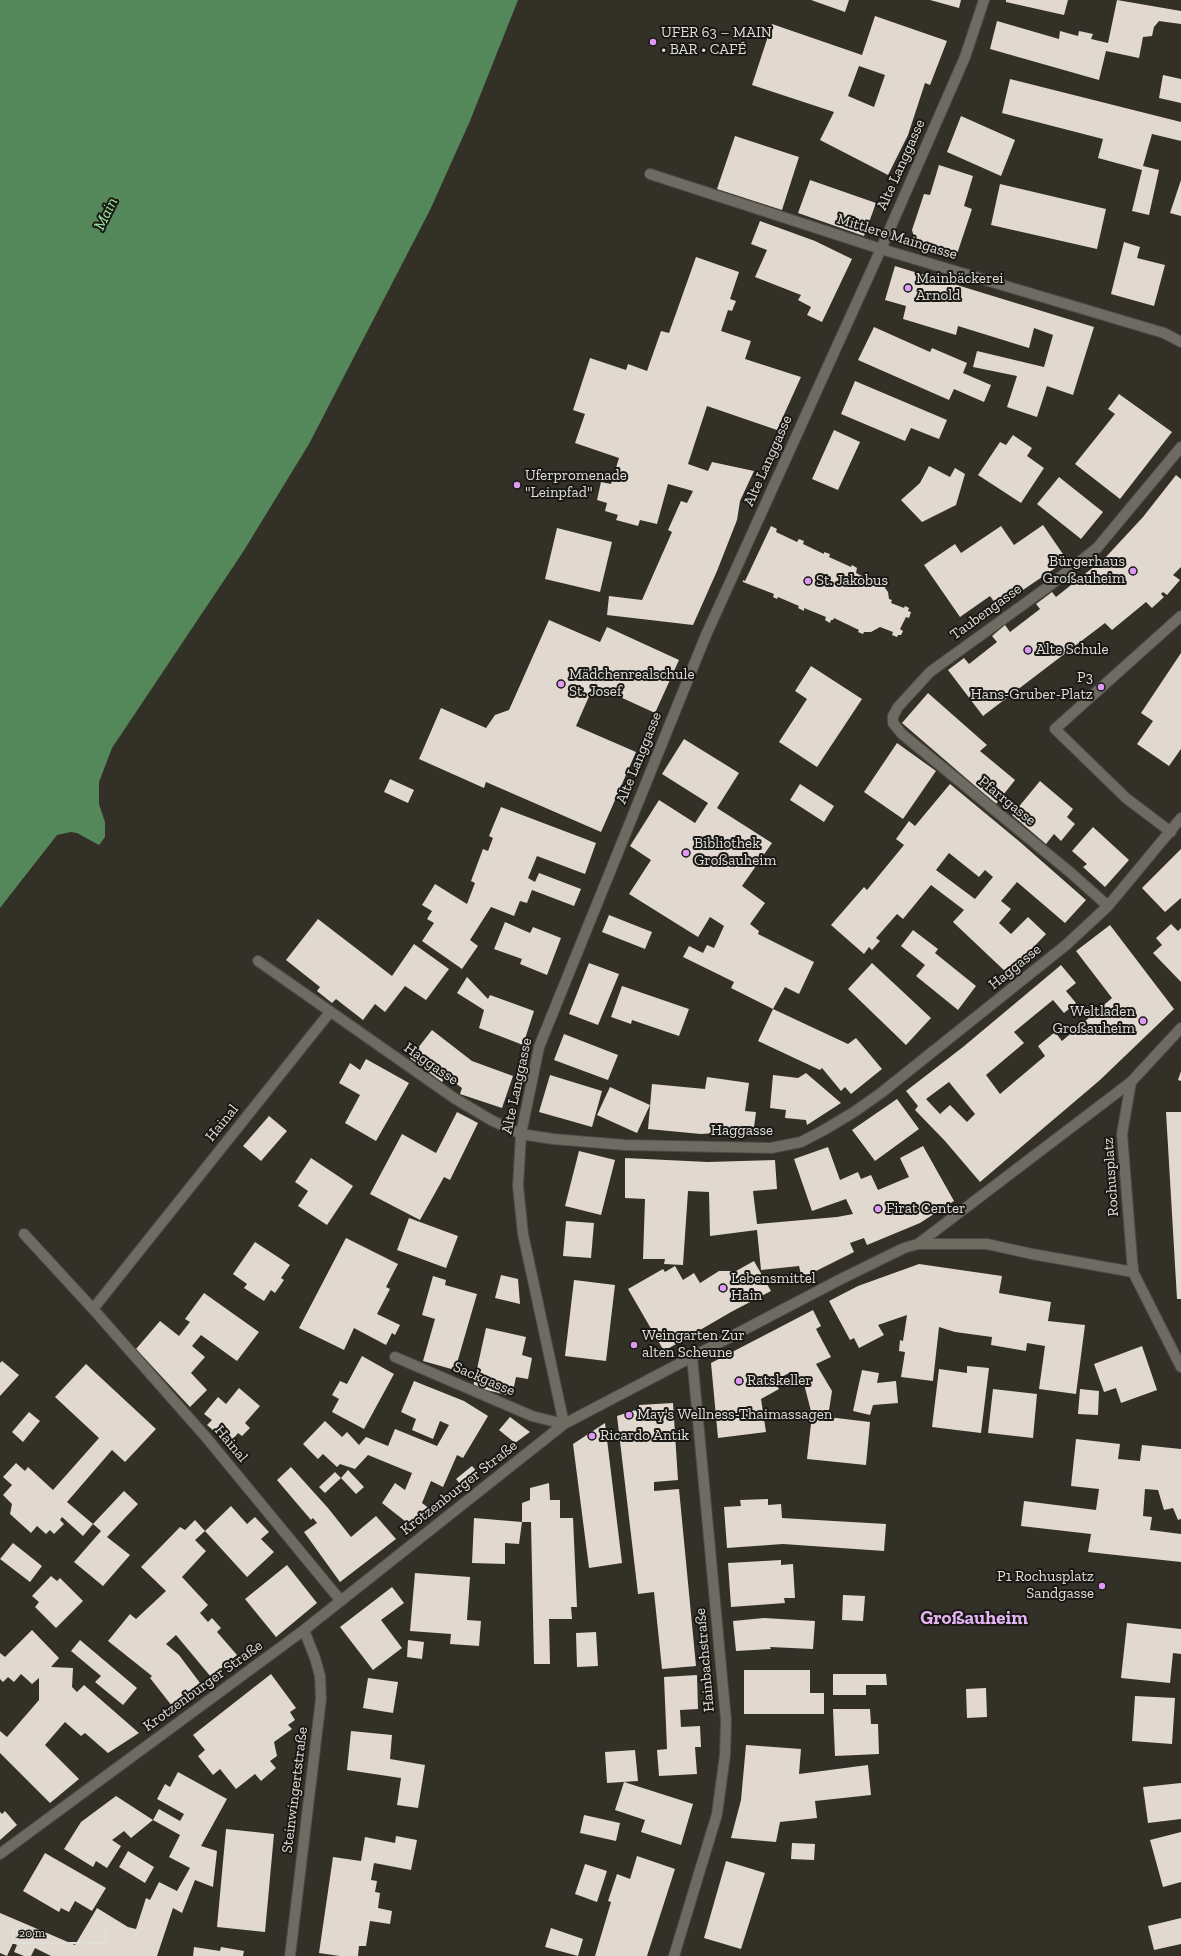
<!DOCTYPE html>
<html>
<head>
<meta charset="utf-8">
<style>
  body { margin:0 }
  #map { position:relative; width:1181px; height:1956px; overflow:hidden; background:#333028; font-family:"Zilla Slab",serif }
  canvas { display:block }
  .scale { position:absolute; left:12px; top:1926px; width:95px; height:18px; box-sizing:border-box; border:2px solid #e0ded9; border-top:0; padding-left:5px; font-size:12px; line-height:14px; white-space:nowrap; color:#e0ded9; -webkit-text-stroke:3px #191814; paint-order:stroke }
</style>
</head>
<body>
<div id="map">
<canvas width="1181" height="1956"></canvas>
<div class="scale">20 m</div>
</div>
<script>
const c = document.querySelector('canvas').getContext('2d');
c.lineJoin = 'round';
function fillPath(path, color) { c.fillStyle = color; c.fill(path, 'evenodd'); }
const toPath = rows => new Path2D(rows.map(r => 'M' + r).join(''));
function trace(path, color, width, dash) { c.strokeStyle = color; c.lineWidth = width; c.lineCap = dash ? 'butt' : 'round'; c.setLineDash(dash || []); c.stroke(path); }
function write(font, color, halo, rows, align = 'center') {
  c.font = font + ' "Zilla Slab",serif'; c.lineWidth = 4; c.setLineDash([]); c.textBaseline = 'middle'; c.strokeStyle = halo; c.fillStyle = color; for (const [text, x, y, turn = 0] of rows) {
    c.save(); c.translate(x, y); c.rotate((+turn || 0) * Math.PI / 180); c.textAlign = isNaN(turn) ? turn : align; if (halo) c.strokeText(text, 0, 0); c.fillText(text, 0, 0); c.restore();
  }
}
const water = toPath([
  [0,0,518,0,470,121,430,210,309,444,243,552,112,748,99,782,99,804,105,822,105,837,99,845,77,833,71,832,57,835,0,908]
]);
const building = toPath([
  [811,0,849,0,845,12],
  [930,0,961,0,959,8],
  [1006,0,1068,0,1064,15,1006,2],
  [1117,0,1181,11,1181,24,1159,21,1154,27,1152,36,1143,37,1139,58,1106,51,1099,80,990,49,997,21,1059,39,1060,31,1078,36,1079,31,1093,34,1091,39,1108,43],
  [875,16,947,41,930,85,925,83,908,135,888,175,820,140,834,112,752,85,772,24,862,55],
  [859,66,885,75,874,107,848,96],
  [1163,75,1181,79,1181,103,1159,98],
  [1010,79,1181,122,1181,141,1152,134,1143,166,1159,170,1149,215,1132,211,1142,170,1098,158,1103,139,1002,113],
  [961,116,1015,140,1001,176,947,152],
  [735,136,799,157,782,210,717,189],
  [939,165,973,176,964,206,972,209,957,254,916,245,912,230,924,194,930,195],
  [810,180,876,203,864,236,798,213],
  [1181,180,1181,216,1170,213],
  [1000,184,1106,209,1097,249,991,225],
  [760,221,815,241,852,259,822,322,807,315,811,307,798,300,801,295,755,277,767,250,751,244],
  [1124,242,1140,247,1137,258,1165,265,1154,306,1111,294],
  [696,257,739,272,730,299,736,301,732,311,728,310,721,331,751,341,745,359,801,377,777,430,707,406,688,464,708,471,712,462,754,471,740,501,737,520,717,571,693,625,607,615,609,596,642,600,672,532,668,530,681,501,687,503,693,491,668,484,657,524,640,520,638,526,616,520,618,515,605,511,607,503,597,500,601,482,611,484,619,458,575,443,585,414,573,410,590,358,626,370,628,364,647,371,661,331,669,333],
  [895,266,1094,327,1073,395,1047,386,1037,417,1007,407,1017,376,973,367,977,351,1044,367,1053,335,1034,328,1029,348,958,326,956,335,903,319,906,306,885,300],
  [874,327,930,352,932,348,967,363,963,373,991,385,984,402,954,389,949,400,858,360],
  [855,381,947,420,939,439,911,428,905,441,841,414],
  [1119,394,1172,432,1120,499,1075,464,1115,414,1108,409],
  [834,430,860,442,838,490,812,479],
  [1013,435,1032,448,1027,456,1044,468,1021,503,978,475,1000,442,1006,445],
  [929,466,950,477,955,468,965,474,956,505,922,522,901,500,920,483],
  [1176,475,1181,479,1181,567,1173,575,1180,580,1167,595,1163,592,1161,594,1164,597,1152,608,1146,602,1112,630,1105,623,983,716,948,670,964,658,969,664,997,642,992,636,1005,625,1010,632,1040,609,1036,604,1052,592,1056,597,1105,558,1143,517],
  [1059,477,1103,512,1081,539,1037,504],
  [1043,525,1067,560,998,607,990,596,960,617,924,565,955,544,961,553,1001,526,1014,545],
  [771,526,777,529,776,532,797,542,799,539,804,541,803,544,824,554,824,552,830,554,829,557,851,567,852,565,857,568,856,573,880,585,881,582,886,585,885,588,888,592,889,599,892,600,891,603,904,608,905,606,909,608,908,611,911,612,909,618,906,617,900,629,903,631,901,635,898,635,897,637,892,635,893,632,880,627,871,632,864,632,863,634,858,632,859,630,834,618,833,620,831,620,830,623,825,620,826,617,804,608,804,611,798,608,799,606,778,597,777,599,773,597,774,594,743,582,743,580,745,581],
  [557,528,612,542,600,592,545,579],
  [549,620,600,642,607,627,679,660,655,713,594,685,576,726,636,752,601,832,486,782,484,788,419,759,441,708,486,728,495,715,509,710],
  [1181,653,1181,749,1169,766,1137,744,1153,721,1141,713],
  [811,666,862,699,817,767,779,742,807,699,795,691],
  [928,693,987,745,980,751,1015,780,996,804,902,723],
  [684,739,739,773,717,808,772,843,742,886,765,903,750,924,759,931,758,934,814,962,799,994,785,987,773,1009,731,988,734,982,683,957,689,946,703,953,707,945,714,948,724,926,710,917,698,937,629,894,651,860,630,846,659,800,695,823,708,803,662,774],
  [897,743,936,771,903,819,864,792],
  [390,779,414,790,408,803,384,792],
  [1040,781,1073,809,1067,817,1075,824,1061,841,1054,834,1046,844,1012,815],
  [800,784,834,806,824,822,790,800],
  [950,784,1020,842,1086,900,1065,923,1017,882,1001,901,1011,909,999,923,1011,934,1028,917,1046,934,1008,974,953,922,964,910,931,885,903,919,897,914,876,938,880,941,872,950,869,947,864,954,831,925,864,887,867,890,904,845,896,839,909,821,915,826],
  [949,853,979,877,985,870,993,877,975,899,936,870],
  [501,807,596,843,585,874,537,856,528,878,535,882,539,873,581,889,574,906,532,890,527,903,520,901,514,916,491,907,470,940,478,946,462,969,422,941,434,923,427,919,432,911,422,905,435,884,467,904,475,883,471,881,483,849,488,851,493,838,489,836],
  [1093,827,1129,860,1105,887,1083,867,1087,864,1072,851],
  [1181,849,1181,898,1165,912,1142,888],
  [609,915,652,932,645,949,602,932],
  [318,919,392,976,414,944,449,969,426,1000,405,986,385,1012,375,1004,363,1020,336,999,332,1003,317,991,320,987,286,960],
  [505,922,530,933,533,927,561,938,547,975,520,964,522,959,494,949],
  [1171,924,1178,931,1181,928,1181,982,1153,953,1162,945,1156,938],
  [1110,925,1174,1009,1100,1080,980,1182,945,1141,915,1110,918,1106,906,1091,963,1047,1061,965,1076,983,1066,991,1076,1003,1064,1013,1053,1000,1014,1032,1024,1043,986,1075,1000,1094,1045,1056,1038,1046,1055,1032,1062,1041,1112,998,1076,951],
  [949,1082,975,1114,967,1122,950,1105,940,1114,926,1099],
  [913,930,938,949,935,953,976,986,958,1010,916,976,925,965,901,946],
  [589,963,619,974,598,1025,569,1014],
  [872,963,931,1018,906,1045,848,989],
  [467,977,488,999,490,995,534,1011,523,1045,479,1028,484,1010,457,993],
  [622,986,689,1009,679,1036,632,1020,631,1024,611,1017],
  [773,1009,848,1044,856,1038,882,1069,851,1094,845,1087,841,1091,822,1068,820,1070,758,1041],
  [432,1030,472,1061,513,1076,502,1108,460,1094,462,1088,446,1076,442,1082,410,1058],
  [564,1034,618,1055,608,1080,554,1060],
  [366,1059,409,1083,376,1141,345,1123,360,1095,339,1083,350,1063,360,1070],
  [1181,1071,1181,1081,1178,1080],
  [806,1073,841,1103,807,1125,806,1120,785,1118,786,1110,770,1108,773,1075,798,1078],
  [550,1075,602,1091,592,1127,539,1112],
  [707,1077,749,1083,745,1111,756,1112,754,1127,745,1126,744,1131,701,1134,648,1129,652,1084,705,1089],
  [610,1087,650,1105,637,1133,597,1115],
  [897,1099,919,1129,875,1161,852,1130],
  [457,1112,478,1123,450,1180,444,1177,420,1220,370,1194,402,1134,436,1153],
  [1166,1112,1181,1112,1181,1299,1177,1299],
  [269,1116,287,1131,261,1161,243,1146],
  [923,1146,954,1201,920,1223,867,1245,864,1238,850,1243,854,1252,802,1278,799,1266,761,1270,757,1230,710,1236,709,1192,688,1191,683,1265,664,1264,665,1259,643,1259,645,1199,625,1198,625,1158,708,1162,775,1160,777,1189,753,1191,757,1224,837,1217,853,1214,846,1199,812,1211,794,1159,828,1147,840,1180,858,1172,861,1179,871,1175,878,1190,909,1177,900,1158],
  [579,1151,615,1160,601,1215,565,1206],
  [311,1158,353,1186,327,1225,298,1206,308,1191,295,1182],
  [409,1218,458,1236,446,1268,397,1250],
  [566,1221,594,1223,591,1258,563,1256],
  [346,1238,398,1264,386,1287,390,1289,377,1314,400,1325,395,1335,392,1333,386,1345,354,1328,344,1350,299,1328],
  [255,1242,290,1265,281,1278,284,1280,275,1293,271,1290,264,1301,244,1288,247,1284,233,1274],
  [754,1261,771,1291,731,1312,664,1351,628,1289,663,1269,665,1272,675,1266,683,1280,694,1273,700,1283,719,1271,736,1271],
  [919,1264,1002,1276,999,1293,1051,1302,1048,1321,1085,1325,1076,1394,1039,1389,1045,1346,1027,1343,1026,1351,991,1345,992,1337,955,1332,939,1327,933,1381,901,1377,905,1352,899,1351,900,1340,903,1341,907,1315,878,1325,884,1335,859,1348,854,1338,850,1340,829,1301,858,1286],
  [501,1275,518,1279,520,1304,495,1298],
  [433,1276,446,1280,445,1285,477,1294,455,1370,423,1361,435,1319,422,1315],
  [574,1280,615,1285,606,1361,565,1356],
  [204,1293,259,1332,237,1361,201,1335,192,1346,205,1357,191,1373,207,1390,190,1407,136,1349,160,1321,179,1336,190,1322,185,1319],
  [813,1310,821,1326,816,1329,831,1357,816,1364,832,1391,828,1417,870,1422,866,1465,807,1459,812,1415,804,1384,799,1386,791,1372,774,1381,779,1389,761,1399,766,1432,718,1438,711,1363],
  [486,1328,526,1337,522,1355,532,1358,528,1379,516,1377,512,1396,473,1387],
  [1142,1346,1157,1390,1121,1403,1116,1388,1104,1392,1094,1364],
  [362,1356,394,1374,364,1429,332,1412,339,1399,332,1395,340,1381,347,1384],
  [2,1361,19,1375,0,1396,0,1363],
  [86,1364,156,1429,125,1462,112,1450,67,1502,93,1524,83,1536,62,1517,60,1520,64,1524,54,1534,50,1530,46,1534,37,1526,31,1533,10,1514,12,1504,3,1495,12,1485,3,1477,16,1463,25,1471,28,1467,53,1490,99,1438,55,1397],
  [967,1366,989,1368,981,1433,932,1427,939,1369,967,1373],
  [862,1370,879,1373,877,1383,896,1381,898,1403,873,1405,870,1415,853,1411],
  [414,1381,464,1401,488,1416,463,1458,457,1455,443,1487,431,1481,422,1503,430,1509,410,1525,382,1503,395,1483,405,1490,412,1473,368,1455,355,1469,340,1464,337,1467,323,1454,318,1459,303,1444,325,1421,342,1437,347,1432,359,1445,366,1437,388,1446,395,1429,437,1446,449,1425,440,1421,433,1439,412,1430,416,1419,401,1412],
  [239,1388,260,1406,245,1423,250,1428,242,1436,238,1433,229,1444,207,1425,212,1420,204,1414,218,1397,226,1404],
  [993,1389,1037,1394,1033,1438,988,1433],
  [1080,1389,1099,1391,1098,1415,1078,1414],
  [673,1403,678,1480,654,1482,654,1491,679,1489,696,1666,662,1669,654,1592,638,1594,617,1416,639,1409,639,1405],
  [29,1412,40,1421,23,1442,12,1432],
  [510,1417,530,1432,515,1443,499,1430],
  [605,1423,622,1563,589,1568,573,1444],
  [1076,1439,1120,1444,1118,1459,1140,1461,1142,1445,1181,1449,1181,1519,1178,1520,1173,1508,1164,1510,1158,1490,1145,1489,1143,1516,1152,1517,1150,1530,1181,1534,1181,1562,1088,1552,1091,1534,1021,1526,1024,1501,1096,1510,1099,1489,1071,1486],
  [472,1466,478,1473,462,1486,456,1479],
  [291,1467,328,1508,351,1537,376,1516,396,1539,340,1582,304,1532,317,1523,313,1518,311,1520,277,1480],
  [348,1470,364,1487,356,1494,341,1478],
  [335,1472,341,1478,325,1493,319,1487],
  [549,1483,550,1500,560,1500,560,1518,573,1518,577,1607,571,1607,572,1619,549,1619,550,1664,534,1664,531,1522,522,1522,522,1503,530,1500,530,1488],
  [124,1491,138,1504,107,1537,130,1555,103,1586,74,1562,101,1531,93,1524],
  [768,1499,768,1505,781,1504,782,1518,886,1524,884,1551,783,1544,727,1548,724,1507,741,1506,740,1500],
  [231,1506,247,1524,255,1517,269,1532,261,1539,274,1552,247,1577,205,1531],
  [474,1518,522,1522,519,1544,505,1543,505,1564,472,1563],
  [195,1520,205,1531,195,1540,206,1551,182,1577,208,1605,200,1613,208,1622,212,1618,221,1628,217,1632,237,1655,211,1677,176,1635,166,1644,179,1655,200,1683,172,1706,150,1678,152,1676,108,1641,130,1614,136,1619,166,1591,141,1567,180,1527,185,1530],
  [13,1543,42,1566,30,1582,0,1559],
  [781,1560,781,1565,793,1564,795,1598,784,1598,785,1603,731,1607,728,1563],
  [287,1565,317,1603,276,1637,245,1599],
  [415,1573,470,1577,467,1620,481,1621,479,1646,450,1644,451,1634,410,1631],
  [51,1576,57,1581,60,1578,83,1601,56,1628,35,1607,39,1602,32,1596],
  [392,1587,404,1603,381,1620,402,1648,373,1670,340,1627],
  [843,1595,865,1596,863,1621,842,1620],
  [764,1618,815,1621,813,1649,770,1647,771,1649,736,1651,733,1621],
  [1127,1623,1181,1629,1181,1654,1173,1653,1170,1683,1121,1678],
  [32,1630,59,1658,51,1667,73,1668,72,1687,77,1692,84,1685,139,1733,108,1753,85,1733,81,1736,65,1722,45,1745,79,1779,50,1803,0,1753,0,1731,7,1737,39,1700,39,1678,32,1684,21,1674,14,1682,8,1677,3,1682,0,1679,0,1653,5,1657],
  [596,1632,598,1666,577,1667,576,1633],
  [80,1640,137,1688,123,1705,95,1682,101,1676,71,1651],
  [408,1640,424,1642,422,1659,407,1657],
  [744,1670,810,1670,810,1693,824,1693,824,1714,744,1714],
  [271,1674,296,1708,290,1712,295,1720,288,1725,292,1729,274,1742,277,1756,270,1761,276,1768,261,1781,255,1774,236,1789,220,1769,213,1775,198,1756,205,1750,193,1735],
  [833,1674,886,1674,887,1685,866,1685,866,1695,833,1695],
  [697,1675,698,1709,680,1710,681,1727,700,1726,701,1747,695,1747,697,1774,659,1776,657,1750,667,1749,664,1677],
  [368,1678,398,1682,393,1713,363,1708],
  [986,1688,987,1717,967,1718,966,1689],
  [1135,1696,1175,1698,1172,1744,1132,1741],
  [833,1709,870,1709,871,1724,878,1724,879,1754,835,1756],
  [351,1731,392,1735,390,1759,425,1765,418,1808,397,1805,401,1778,347,1770],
  [746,1745,801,1749,799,1774,868,1765,871,1795,815,1801,817,1818,780,1822,776,1842,731,1838,741,1800],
  [635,1750,638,1781,607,1783,605,1752],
  [178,1772,227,1799,201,1846,217,1851,213,1887,195,1880,182,1913,173,1908,157,1956,51,1956,35,1948,31,1956,24,1956,14,1952,17,1945,13,1943,7,1956,0,1953,0,1913,75,1945,97,1908,128,1927,136,1929,146,1898,150,1900,159,1882,177,1891,190,1868,169,1857,180,1835,153,1820,159,1809,180,1821,184,1814,157,1799,165,1784,170,1787],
  [624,1782,693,1804,681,1845,641,1832,645,1820,615,1810],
  [1181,1783,1181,1819,1148,1823,1143,1787],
  [116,1796,153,1820,131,1838,124,1831,112,1840,121,1846,107,1868,96,1861,93,1867,64,1849,81,1822],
  [5,1811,17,1825,0,1840,0,1812,2,1814],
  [584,1815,620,1823,616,1841,580,1833],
  [226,1829,274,1834,265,1932,217,1927],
  [1181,1832,1181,1882,1163,1887,1150,1840],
  [396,1836,417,1840,411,1870,374,1863,371,1880,377,1881,375,1892,380,1893,378,1908,392,1911,390,1924,370,1921,366,1946,359,1946,358,1956,340,1956,319,1953,333,1857,361,1861,365,1837,395,1843],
  [792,1843,815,1844,814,1860,791,1859],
  [128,1851,154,1867,145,1883,119,1867],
  [45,1853,106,1888,92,1911,75,1901,69,1912,61,1908,59,1912,23,1891],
  [637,1856,675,1869,647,1956,595,1956,611,1902,608,1901,617,1874,630,1879],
  [726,1861,765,1873,741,1949,704,1938],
  [585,1864,607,1871,597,1902,575,1894],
  [1181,1918,1181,1944,1154,1950,1148,1926],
  [551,1928,583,1939,578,1956,545,1947],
  [194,1947,220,1951,221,1947,244,1951,243,1956,193,1956]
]);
const minor = toPath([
  [650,174,881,249,1164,333,1181,342],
  [1171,832,1126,798,1055,729,1181,616],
  [1108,906,1071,873,902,734,893,723,893,716,898,707,930,672,1049,586,1097,548,1181,447],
  [258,961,454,1098,491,1120,521,1134,553,1139,625,1145,771,1148,801,1142,824,1130,854,1112,881,1093,1066,945,1108,906,1181,818],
  [24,1234,93,1309,205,1436,341,1601],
  [918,1244,1131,1082,1181,1028],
  [1133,1266,1133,1272,1181,1367],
  [1128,1271,1133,1272,1122,1134,1131,1082],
  [93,1309,330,1012],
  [395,1357,532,1416,564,1424],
  [564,1424,523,1234,518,1186,521,1134,539,1047,706,635,881,249,965,57,984,0],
  [0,1854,304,1630,564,1424,841,1279,904,1248,918,1244,987,1244,1032,1254,1133,1272],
  [290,1956,321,1699,320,1676,315,1658,304,1630],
  [674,1956,717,1814,725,1755,726,1720,692,1356]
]);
const markers = [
  [653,42,4,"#dd99f3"],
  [908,288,4,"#dd99f3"],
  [517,485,4,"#dd99f3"],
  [1133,571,4,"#dd99f3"],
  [808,581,4,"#dd99f3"],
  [1028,650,4,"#dd99f3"],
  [561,684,4,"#dd99f3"],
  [1101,687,4,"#dd99f3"],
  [686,853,4,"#dd99f3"],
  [1143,1021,4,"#dd99f3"],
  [878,1209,4,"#dd99f3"],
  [723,1288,4,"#dd99f3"],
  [634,1345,4,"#dd99f3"],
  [739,1381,4,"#dd99f3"],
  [629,1415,4,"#dd99f3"],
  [592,1436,4,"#dd99f3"],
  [1102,1586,4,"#dd99f3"]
];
const poiNames = [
  ["UFER 63 – MAIN",661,33],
  ["• BAR • CAFÉ",661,50],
  ["Mainbäckerei",916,279],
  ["Arnold",916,296],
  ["Uferpromenade",525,476],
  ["\"Leinpfad\"",525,493],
  ["Bürgerhaus",1125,562,"right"],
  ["Großauheim",1125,579,"right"],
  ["St. Jakobus",816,581],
  ["Alte Schule",1036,650],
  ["Mädchenrealschule",569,675],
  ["St. Josef",569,692],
  ["P3",1093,678,"right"],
  ["Hans-Gruber-Platz",1093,695,"right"],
  ["Bibliothek",694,844],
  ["Großauheim",694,861],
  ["Weltladen",1135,1012,"right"],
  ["Großauheim",1135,1029,"right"],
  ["Firat Center",886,1209],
  ["Lebensmittel",731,1279],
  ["Hain",731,1296],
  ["Weingarten Zur",642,1336],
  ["alten Scheune",642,1353],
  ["Ratskeller",747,1381],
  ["May's Wellness-Thaimassagen",637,1415],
  ["Ricardo Antik",600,1436],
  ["P1 Rochusplatz",1094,1577,"right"],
  ["Sandgasse",1094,1594,"right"]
];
const streetNames = [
  ["Alte Langgasse",901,165,-66],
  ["Mittlere Maingasse",897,237,17],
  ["Alte Langgasse",768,461,-66],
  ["Taubengasse",986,612,-36],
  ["Alte Langgasse",639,758,-68],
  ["Pfarrgasse",1007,801,39],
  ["Haggasse",1015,967,-39],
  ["Haggasse",431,1064,35],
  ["Alte Langgasse",517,1086,-78],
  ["Hainal",222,1123,-51],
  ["Haggasse",742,1131],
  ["Rochusplatz",1111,1177,-94],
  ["Sackgasse",484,1379,23],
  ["Hainal",231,1444,50],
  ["Krotzenburger Straße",459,1488,-38],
  ["Hainbachstraße",705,1660,-95],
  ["Krotzenburger Straße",203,1686,-36],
  ["Steinwingertstraße",295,1790,-83]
];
const waterNames = [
  ["Main",106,214,-64]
];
const districtNames = [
  ["Großauheim",974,1619]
];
fillPath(water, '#548759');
fillPath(building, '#e1d8d0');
trace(minor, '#4d4b45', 12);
trace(minor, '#6e6b62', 10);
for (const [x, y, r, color] of markers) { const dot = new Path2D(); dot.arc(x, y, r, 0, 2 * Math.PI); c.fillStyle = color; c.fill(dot); trace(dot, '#191814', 1.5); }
write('15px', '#e0ded9', '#191814', poiNames, 'left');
write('15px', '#e0ded9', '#191814', streetNames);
write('italic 16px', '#9de7a4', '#191814', waterNames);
write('bold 19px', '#e3b3f2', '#191814', districtNames);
</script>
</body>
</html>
